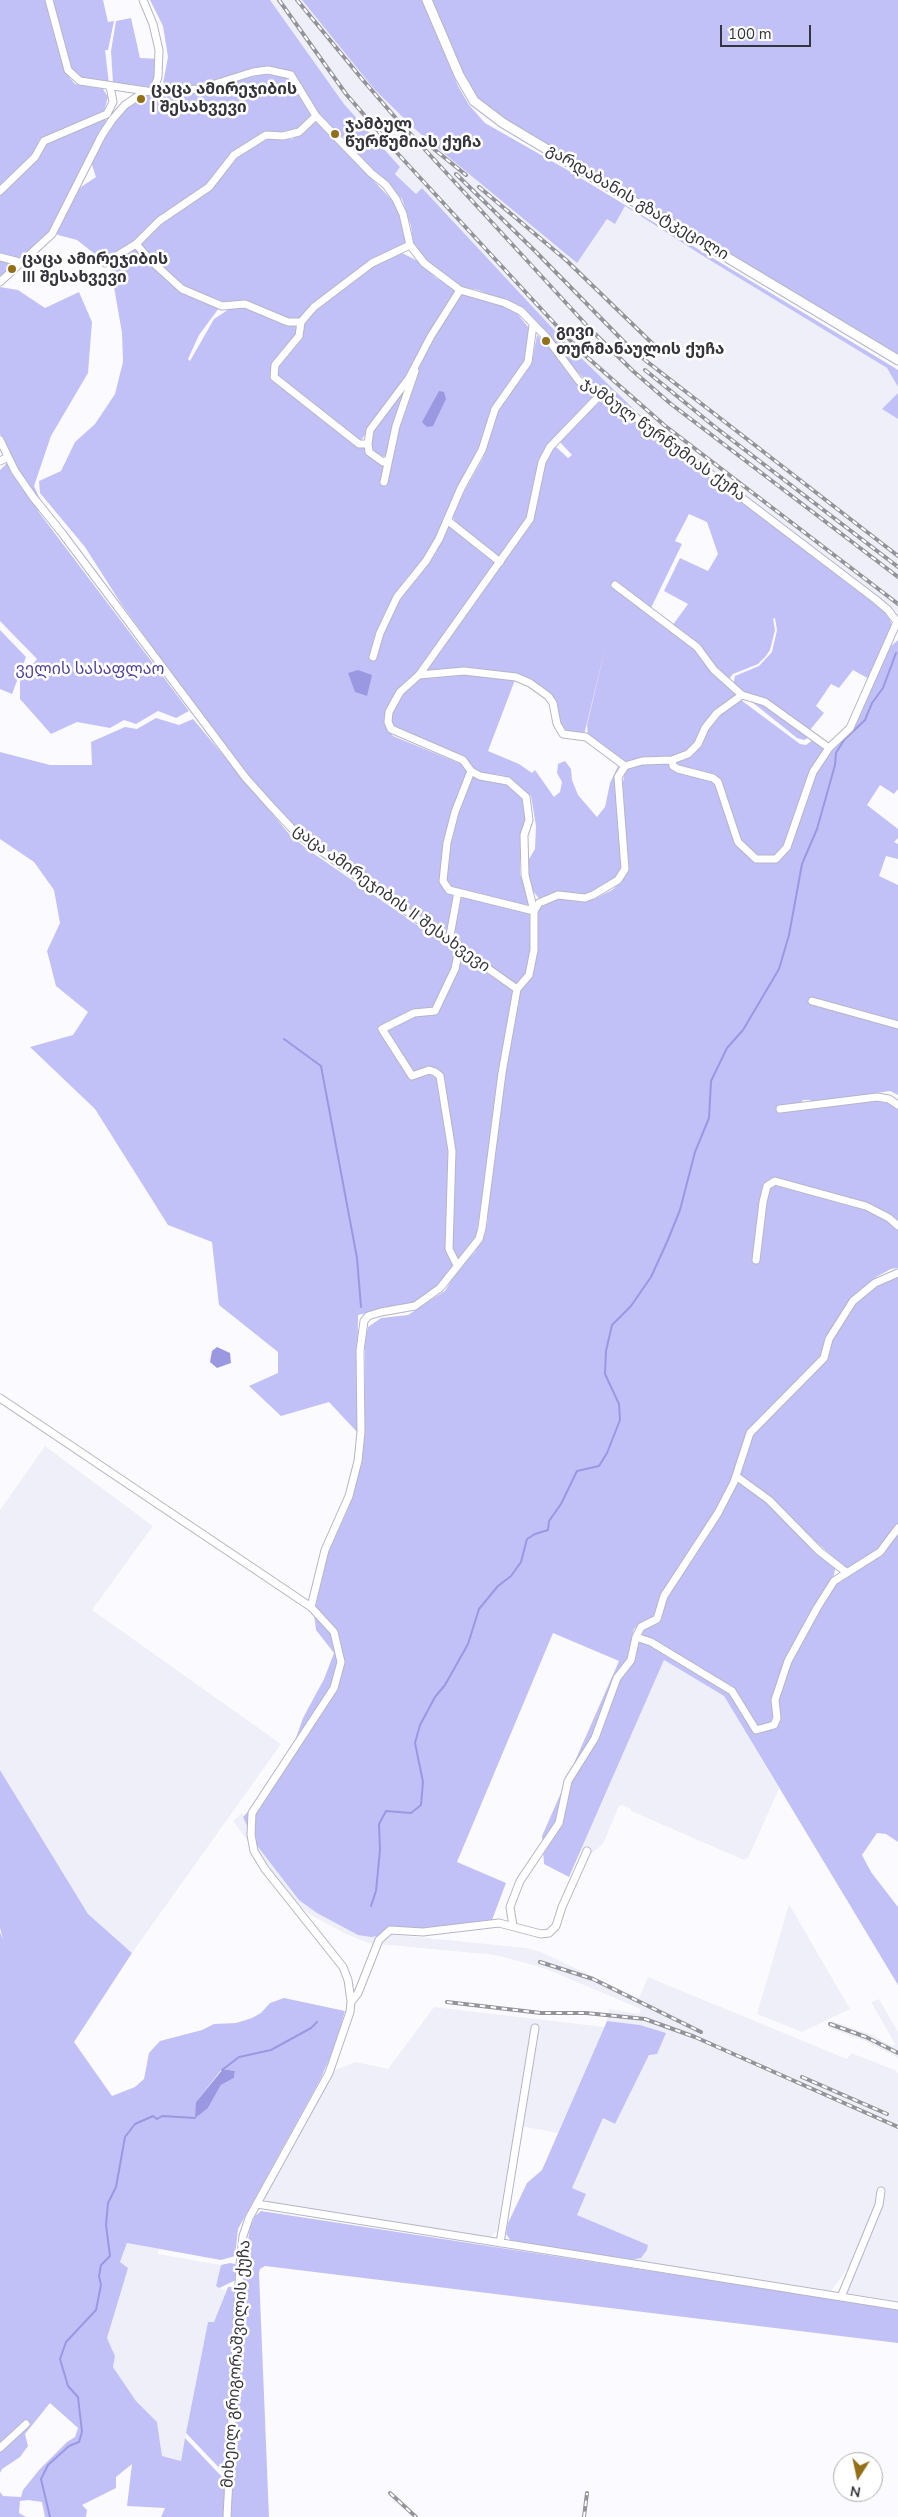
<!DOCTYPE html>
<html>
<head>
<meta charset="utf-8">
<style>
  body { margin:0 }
  #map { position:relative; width:898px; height:2517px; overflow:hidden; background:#fbfbff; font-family:"Nunito Sans",sans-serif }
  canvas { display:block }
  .north { position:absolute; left:833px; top:2452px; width:50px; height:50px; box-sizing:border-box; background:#fff; border:1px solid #aeaeb1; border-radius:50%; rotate:190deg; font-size:14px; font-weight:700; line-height:20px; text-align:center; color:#34343b }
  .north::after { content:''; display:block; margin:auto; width:18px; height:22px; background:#936f17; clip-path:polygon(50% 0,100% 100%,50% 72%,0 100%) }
  .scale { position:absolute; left:720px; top:25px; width:91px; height:22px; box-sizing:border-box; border:2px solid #34343b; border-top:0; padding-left:6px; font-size:15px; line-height:18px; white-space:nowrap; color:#34343b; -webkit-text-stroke:4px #fff; paint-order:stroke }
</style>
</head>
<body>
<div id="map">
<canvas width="898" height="2517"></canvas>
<div class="north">N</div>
<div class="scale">100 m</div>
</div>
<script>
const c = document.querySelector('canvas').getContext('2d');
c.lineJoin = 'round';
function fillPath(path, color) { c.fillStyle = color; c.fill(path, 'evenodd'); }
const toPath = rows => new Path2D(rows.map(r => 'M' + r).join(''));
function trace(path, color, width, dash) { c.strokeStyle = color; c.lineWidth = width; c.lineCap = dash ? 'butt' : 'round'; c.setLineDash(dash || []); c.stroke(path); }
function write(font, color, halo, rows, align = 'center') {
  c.font = font + ' "Nunito Sans","Noto Sans Georgian",sans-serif'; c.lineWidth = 5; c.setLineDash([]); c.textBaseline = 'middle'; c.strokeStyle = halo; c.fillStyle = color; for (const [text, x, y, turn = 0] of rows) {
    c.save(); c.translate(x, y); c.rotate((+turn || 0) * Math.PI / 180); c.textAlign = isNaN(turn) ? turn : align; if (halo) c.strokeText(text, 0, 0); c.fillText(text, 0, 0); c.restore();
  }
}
const built = toPath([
  [270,0,302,0,374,89,417,131,577,263,607,219,625,206,703,256,887,368,898,387,898,393,883,409,898,419,898,613,644,418,570,347,422,189,416,194,395,173,400,167,344,104],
  [45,1446,153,1526,92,1610,281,1744,132,1953,88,1914,0,1770,0,1510],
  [664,1660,724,1696,779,1789,748,1858,744,1860,631,1811,631,1809,622,1805,619,1806,603,1844,591,1854,581,1850],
  [242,1813,255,1843,387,1934,527,1948,541,1952,639,1998,648,1977,847,2059,851,2053,895,2070,898,2073,898,2301,845,2293,873,2211,848,2268,831,2291,631,2260,641,2258,647,2245,577,2215,572,2188,603,2118,615,2124,649,2055,640,2025,607,2021,609,2009,639,2014,641,2009,541,1967,495,1955,368,1943,346,1934,309,1914,290,1898,233,1821],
  [789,1904,850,2009,802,2032,757,2014],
  [879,1999,898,2032,898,2058,867,2042,829,2028,832,2021,870,2034,892,2046,895,2044,871,2002],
  [434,2007,604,2027,558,2133,515,2125,497,2231,490,2237,269,2203,264,2198,332,2071,356,2062,388,2069],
  [127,2243,159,2249,158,2254,221,2265,216,2286,226,2291,214,2323,208,2322,181,2461,162,2456,157,2422,136,2401,113,2367,115,2356,107,2338,115,2306,120,2262]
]);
const green = toPath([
  [0,0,46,0,62,61,69,77,75,84,103,89,108,97,104,111,39,140,34,156,0,189],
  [53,0,103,0,108,22,114,21,108,50,105,50,109,84,81,79,73,74],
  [150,0,270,0,344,104,400,167,395,174,416,194,422,188,570,347,643,418,643,420,585,380,535,324,525,309,478,290,461,287,428,263,413,242,411,226,402,199,359,157,343,137,335,132,316,110,295,76,278,69,183,89,162,89,168,57,163,26],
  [302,0,422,0,458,86,469,105,485,123,564,168,890,365,898,370,898,387,887,368,703,256,625,206,615,224,607,219,577,263,417,131,374,89],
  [432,0,898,0,898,358,495,113,477,99,465,78],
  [131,18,140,58,162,59,154,89,113,83,111,51,116,21],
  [265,74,287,77,292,81,313,116,303,127,286,135,276,132,233,153,210,183,135,242,108,258,96,255,77,240,58,235,56,233,74,195,81,187,96,177,91,162,105,135,123,111,133,102,151,94,175,94],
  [104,117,107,122,46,238,23,259,0,254,0,194,48,140],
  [316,120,391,199,397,209,408,245,371,261,309,307,298,320,290,320,262,307,240,301,221,302,185,288,153,259,140,243,160,224,213,187,235,158,270,137,292,139],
  [134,248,159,271,219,308,199,335,188,359,190,361,214,319,229,309,246,308,297,327,298,332,272,367,272,374,365,447,368,456,385,464,381,484,386,486,395,441,417,378,419,368,434,336,462,293,497,303,515,311,529,328,529,348,526,360,510,383,436,540,424,560,390,602,376,632,370,658,375,660,390,614,404,592,436,553,448,526,454,528,496,561,416,674,398,692,388,729,393,736,461,764,466,770,504,783,524,799,526,821,520,835,520,874,532,905,532,953,527,973,517,985,298,831,238,765,120,602,85,547,40,493,39,481,61,471,75,442,95,424,115,394,123,362,122,333,110,264,112,261],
  [402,253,418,261,436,278,456,290,411,370,360,442,277,377,276,369,302,337,304,321,316,307,373,266],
  [0,258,8,260,13,265,0,279],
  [0,287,18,290,45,308,79,292,92,322,88,373,51,436,34,486,43,506,38,511,189,711,176,718,158,711,136,724,124,720,110,728,77,722,51,734,20,699,20,681,37,659,0,621,0,470,12,458,0,434],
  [537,335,553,350,566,371,594,397,551,443,527,521,501,558,496,557,458,526,453,518,454,510,483,458,497,411,532,362],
  [410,379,385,456,379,457,372,448,371,438,375,428],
  [898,393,898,419,882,409],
  [602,401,615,406,887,612,892,625,869,679,853,670,839,688,831,684,816,706,824,713,809,731,765,701,745,694,733,685,735,676,759,666,772,652,777,630,775,618,773,619,775,630,770,650,766,656,758,664,733,674,728,680,715,670,699,646,672,626,688,604,664,591,680,558,708,571,718,554,707,522,689,514,675,541,682,544,651,608,616,583,614,585,697,648,714,672,737,693,716,713,705,726,697,743,686,753,672,758,624,763,588,736,587,725,606,645,584,735,581,736,565,734,556,715,551,697,544,690,518,676,463,670,427,673,424,670,528,526,548,453,554,445,568,458,572,455,558,440,592,405],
  [0,630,26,657,12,694,0,689],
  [898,640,898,789,894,794,880,785,867,805,898,829,898,838,894,842,898,844,898,859,886,856,879,876,898,885,898,1023,840,1010,844,1014,858,1015,898,1027,898,1095,890,1091,812,1103,810,1100,803,1100,800,1105,880,1100,898,1107,898,1222,890,1216,771,1178,765,1186,773,1184,838,1200,872,1211,890,1221,898,1229,898,1268,891,1269,876,1277,867,1288,852,1298,821,1358,749,1431,737,1461,733,1481,716,1511,659,1599,656,1613,650,1621,640,1623,634,1629,631,1640,650,1645,731,1693,754,1731,775,1728,780,1717,778,1714,777,1701,790,1662,836,1581,881,1553,898,1533,898,1842,886,1834,877,1833,862,1855,871,1872,898,1907,898,1985,724,1696,664,1660,569,1877,544,1864,542,1836,619,1661,553,1633,457,1862,506,1883,492,1920,432,1930,391,1928,379,1936,371,1937,358,1935,317,1913,299,1900,255,1843,243,1817,271,1788,285,1769,303,1718,324,1679,334,1653,316,1630,314,1613,328,1553,348,1509,359,1471,365,1428,365,1340,368,1327,381,1318,408,1315,445,1291,458,1269,475,1252,487,1225,496,1131,515,1005,519,1006,519,993,533,971,537,952,537,912,546,901,552,898,585,901,594,899,612,890,623,880,629,865,621,794,625,770,631,766,682,758,703,738,718,714,741,700,800,744,806,745,814,739,826,748,851,731,891,646],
  [465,673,515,680,488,751,519,764,532,773,535,770,554,797,560,792,562,782,557,773,558,764,565,761,571,769,572,780,578,795,597,817,605,807,610,783,618,766,620,768,625,862,619,877,587,896,549,894,540,900,533,891,528,874,529,859,535,849,536,826,531,796,510,779,501,775,478,773,472,769,464,759,391,724,391,713,403,694,419,677],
  [752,702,761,702,810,737,804,740,797,738],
  [156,718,179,725,193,719,290,835,307,849,513,991,476,1238,442,1281,429,1293,414,1302,358,1315,357,1432,329,1402,281,1416,249,1386,278,1373,278,1352,219,1305,212,1242,168,1225,95,1109,30,1047,73,1035,88,1012,56,986,47,951,60,923,54,890,34,862,0,839,0,752,50,765,92,765,91,742,125,727,137,729],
  [898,1277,898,1525,879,1549,850,1567,845,1567,739,1475,751,1435,826,1358,832,1340,854,1303,876,1286],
  [737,1479,769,1502,836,1565,833,1579,790,1653,772,1722,756,1727,735,1690,640,1636,643,1628,651,1625],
  [0,1770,88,1914,132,1953,74,2042,112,2096,135,2087,144,2079,149,2053,160,2041,202,2030,214,2024,236,2023,252,2018,261,2013,270,2003,284,1998,345,2011,335,2046,321,2078,238,2229,235,2256,221,2260,127,2243,120,2262,128,2268,107,2338,115,2356,113,2367,136,2401,157,2422,162,2456,181,2461,185,2438,225,2480,224,2517,161,2517,165,2508,127,2506,132,2464,116,2477,116,2488,82,2505,87,2510,86,2517,45,2517,42,2502,28,2500,20,2501,19,2513,26,2517,0,2517,0,2492,3,2496,21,2497,23,2490,39,2470,67,2442,75,2437,78,2428,50,2403,25,2434,28,2446,20,2457,2,2469,0,2473,0,1932,3,1939,0,1928],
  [222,2069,235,2071,234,2078,221,2085,208,2108,196,2102],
  [607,2021,640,2025,666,2033,657,2054,649,2055,615,2124,603,2118,572,2188,586,2194,577,2215,648,2245,647,2250,641,2258,631,2260,511,2241,506,2234,508,2223,527,2183,542,2170],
  [261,2211,898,2309,898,2343,265,2266,260,2269,259,2273,269,2517,231,2517,244,2263,250,2228,255,2216],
  [230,2263,235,2264,236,2280,219,2288,216,2286,221,2265],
  [228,2287,235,2287,227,2476,186,2433,208,2322,214,2322]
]);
const water = toPath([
  [439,391,444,392,446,399,433,426,427,427,422,422],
  [358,670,372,675,367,696,355,692,348,673],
  [217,1347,230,1353,231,1363,217,1368,210,1362,212,1351],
  [223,2069,235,2071,234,2078,221,2085,208,2108,195,2118,196,2102]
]);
const stream = toPath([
  [284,1039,321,1066,357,1258,361,1307],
  [371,1906,376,1891,380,1850,379,1824,386,1811,411,1813,421,1805,423,1782,415,1743,420,1725,435,1697,445,1685,468,1644,479,1609,498,1586,511,1576,521,1562,527,1539,535,1534,548,1530,549,1521,561,1504,577,1471,599,1466,607,1453,620,1420,619,1404,605,1374,606,1351,612,1325,631,1306,651,1277,667,1242,680,1210,695,1152,709,1118,711,1081,727,1048,743,1030,779,969,789,935,802,864,817,829,835,765,836,753,844,740,865,720,872,703,883,688,896,653],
  [222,2070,239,2057,271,2050,311,2028,317,2022],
  [50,2517,41,2479,48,2465,69,2446,79,2442,82,2432,78,2397,68,2386,60,2359,66,2342,96,2310,101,2285,99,2276,101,2265,110,2256,106,2225,108,2203,116,2187,125,2137,135,2124,153,2116,157,2119,162,2116,195,2118]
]);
const minor = toPath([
  [49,0,68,70,80,81,153,92,199,89,253,72,268,70,291,75,316,116,371,173,386,185,396,199,403,214,410,245,424,263,460,290,505,303,521,311,547,338,579,381,641,421,875,599,888,610,898,623],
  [143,0,153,24,159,50,158,77,153,92],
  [0,191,35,157,44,141,107,114,113,102,110,86],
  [136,244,149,259,182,289,222,306,245,304,288,322,301,322,314,307,372,263,410,245],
  [0,257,23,263],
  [105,263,136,244,159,221,209,187,234,155,266,135,283,136,299,132,316,116],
  [0,282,52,234,102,135,112,120,125,105,146,91],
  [301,322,299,336,275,365,274,377,359,444,368,444],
  [0,440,15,471,33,497,62,533,245,777,270,805,297,834,517,989,502,1073,482,1228,479,1239,440,1288,415,1306,381,1312,368,1316,364,1321,360,1351,361,1432,358,1461,349,1496,325,1550,311,1607],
  [388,460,383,462,369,452,368,444,370,430,409,378,431,336,460,290],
  [0,461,8,457],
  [384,482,396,426,415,371],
  [447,520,500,562],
  [615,585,697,647,714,670,742,695,765,702,829,748],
  [373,657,380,633,397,597,426,561,439,539,461,488,482,450,495,409,528,362,533,325],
  [419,675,464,671,516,677,530,683,548,696,553,703,557,724,563,734,586,737,625,766,642,761,672,760,688,754,698,744,705,728,717,713,742,695],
  [672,760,673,766,678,769,713,778,718,782,738,842,756,859,776,859,787,847,813,772,829,748,850,728,897,622],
  [471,771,455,812,447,843,443,881,449,890,534,911,525,875,524,835,529,820,526,797,508,781,480,776,471,771,463,760,391,729,388,722,389,712,400,692,419,675,530,519,542,462,550,447,601,394],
  [449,941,458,892],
  [517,989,529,975,534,950,534,911,539,903,558,895,585,898,593,895,618,880,625,869,618,777,625,766],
  [812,1001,898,1025],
  [780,1109,877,1097,889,1099,898,1105],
  [756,1260,763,1202,767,1186,775,1181,866,1206,889,1218,898,1226],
  [457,1265,449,1249,452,1151,440,1076,435,1072,429,1070,412,1076,382,1029,414,1013,435,1011,455,969,459,949],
  [0,1398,311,1607,334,1632,341,1662,334,1688,252,1813,251,1835,254,1851,265,1869,343,1967,348,1980,351,2001],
  [736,1476,769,1500,819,1551,846,1572],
  [636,1637,651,1642,732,1691,756,1730,774,1725,777,1718,775,1700,788,1661,817,1608,834,1581,880,1552,898,1528],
  [513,1926,510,1907,520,1881,559,1823,568,1781,595,1738,617,1678,631,1660,636,1637,641,1627,657,1619,664,1596,718,1513,734,1482,750,1433,824,1358,829,1339,853,1301,875,1283,898,1273],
  [257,2204,898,2306],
  [500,2243,535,2028],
  [841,2297,879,2205,881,2191],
  [0,2448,26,2424],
  [227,2517,240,2265,243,2236,249,2218,329,2073,350,2012,351,2002,358,1993,379,1940,390,1930,423,1932,499,1923,541,1934,549,1933,556,1926,562,1907,587,1851]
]);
const major = toPath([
  [427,0,459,75,474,101,503,123,898,360]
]);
const rail = toPath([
  [279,0,346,94,399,155,579,350,664,425,898,604],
  [297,0,362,79,394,116,590,329,633,371,671,404,898,577],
  [429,145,466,175],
  [456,174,536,252,632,350,898,556],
  [479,187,566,260,655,346],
  [645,370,715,427,898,567],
  [540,1962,593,1979,701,2032],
  [447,2002,541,2013,586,2013,645,2019,695,2037,898,2127],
  [830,2024,866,2037,898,2053],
  [802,2077,887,2114],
  [390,2493,416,2517],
  [584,2517,587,2493]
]);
const markers = [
  [141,99,5,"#936f17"],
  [335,134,5,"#936f17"],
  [12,269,5,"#936f17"],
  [546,341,5,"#936f17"]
];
const poiNames = [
  ["ცაცა ამირეჯიბის",151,90],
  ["I შესახვევი",151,108],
  ["ჯამბულ",345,125],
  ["წურწუმიას ქუჩა",345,143],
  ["ცაცა ამირეჯიბის",22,260],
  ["III შესახვევი",22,278],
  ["გივი",556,332],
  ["თურმანაულის ქუჩა",556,350]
];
const streetNames = [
  ["გარდაბანის გზატკეცილი",637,203,31],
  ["ჯამბულ წურწუმიას ქუჩა",663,440,36],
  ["ცაცა ამირეჯიბის II შესახვევი",391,899,36],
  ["მიხეილ გრიგორაშვილის ქუჩა",237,2364,-86]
];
const parkNames = [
  ["ველის სასაფლაო",90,670]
];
fillPath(built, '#efeffa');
fillPath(green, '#c2c1f7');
fillPath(water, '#9b98e2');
trace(stream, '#9b98e2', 2);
trace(minor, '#b5b5c7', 9);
trace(major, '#b5b5c7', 11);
trace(minor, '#fff', 7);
trace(major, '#fff', 9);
trace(rail, '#939399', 4);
trace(rail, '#fff', 2, [5.5]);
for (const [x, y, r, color] of markers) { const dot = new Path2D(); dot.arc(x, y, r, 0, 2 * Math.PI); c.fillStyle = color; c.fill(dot); trace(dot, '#fff', 2); }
write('bold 16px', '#34343b', '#fff', poiNames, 'left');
write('16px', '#34343b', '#fff', streetNames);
write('16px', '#4d4298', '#fff', parkNames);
</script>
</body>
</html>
